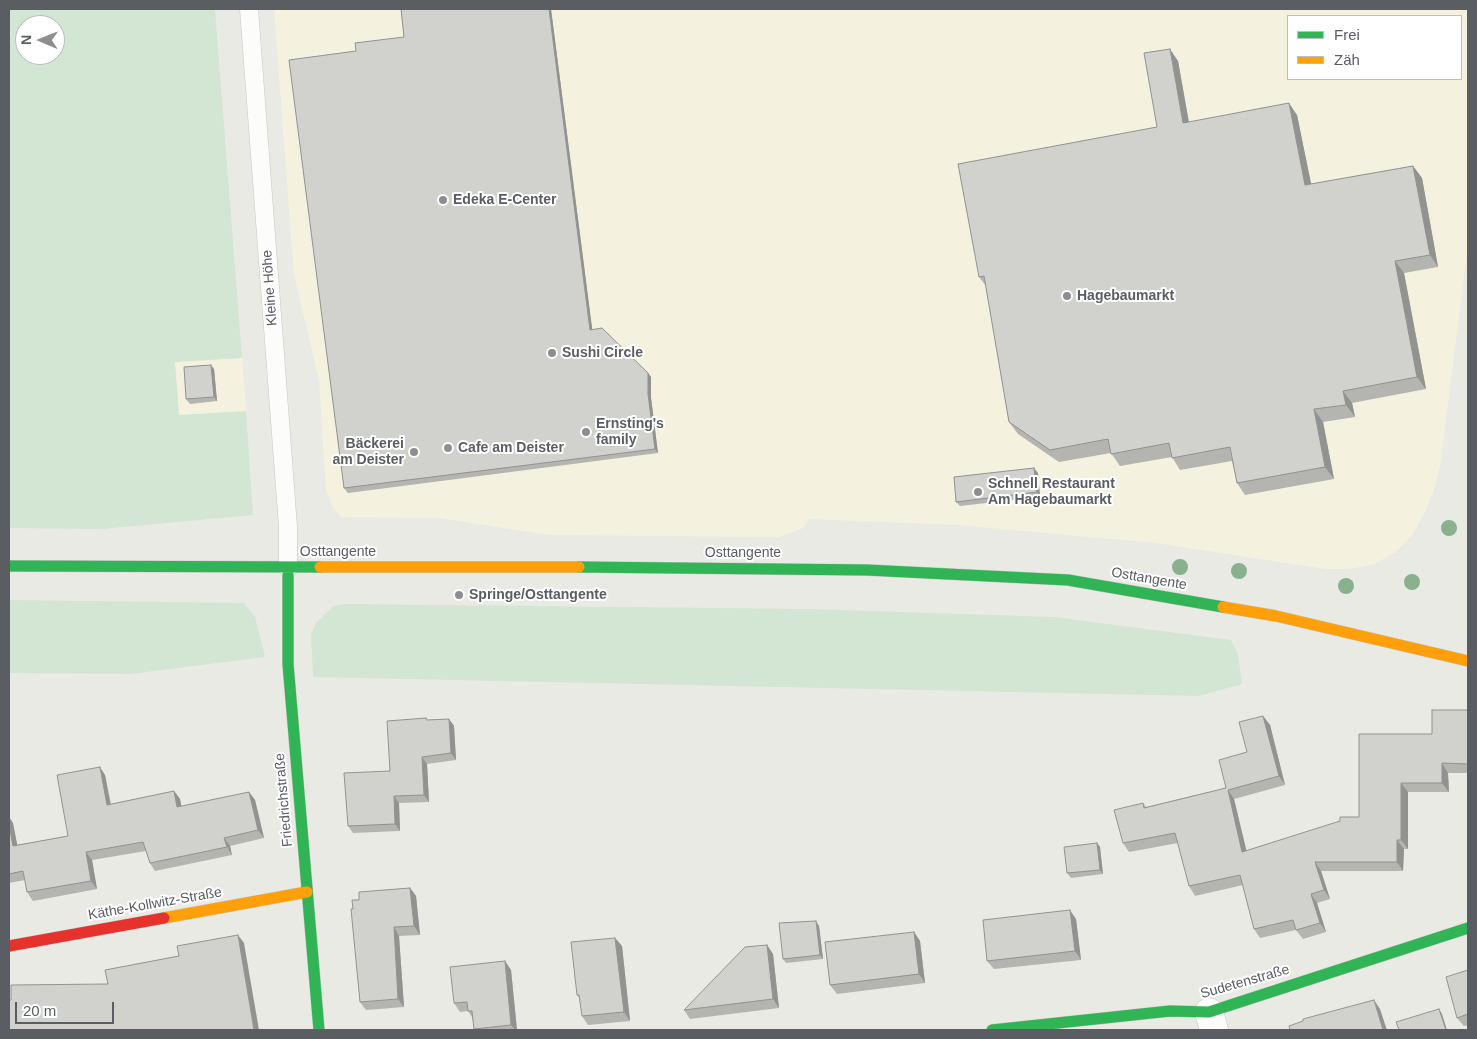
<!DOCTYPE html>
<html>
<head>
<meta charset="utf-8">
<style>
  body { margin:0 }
  #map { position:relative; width:1477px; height:1039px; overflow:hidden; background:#eaeae5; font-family:Arial,sans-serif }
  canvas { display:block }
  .frame { position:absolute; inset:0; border:10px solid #5a5d62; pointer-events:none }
  .legend { position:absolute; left:1287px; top:15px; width:175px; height:65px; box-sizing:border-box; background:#fff; border:1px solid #bdbec0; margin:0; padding:6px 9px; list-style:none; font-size:15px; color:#5a5d62 }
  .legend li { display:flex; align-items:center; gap:10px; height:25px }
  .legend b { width:25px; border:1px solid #bdbec0 }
  .north { position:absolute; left:15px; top:15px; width:50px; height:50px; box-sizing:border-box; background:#fff; border:1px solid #bdbec0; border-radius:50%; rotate:271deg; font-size:14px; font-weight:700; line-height:20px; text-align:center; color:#5a5d62 }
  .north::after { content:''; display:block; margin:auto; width:18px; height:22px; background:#8c8e90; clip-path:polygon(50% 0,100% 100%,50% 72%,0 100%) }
  .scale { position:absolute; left:15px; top:1002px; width:99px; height:22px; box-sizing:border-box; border:2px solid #5a5d62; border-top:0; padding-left:6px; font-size:15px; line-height:18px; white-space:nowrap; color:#5a5d62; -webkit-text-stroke:4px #fff; paint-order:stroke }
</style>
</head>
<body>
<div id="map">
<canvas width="1477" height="1039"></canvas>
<div class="frame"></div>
<ul class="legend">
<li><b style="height:6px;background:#30b455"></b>Frei</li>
<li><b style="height:6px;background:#ff9f0a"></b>Zäh</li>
</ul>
<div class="north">N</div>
<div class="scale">20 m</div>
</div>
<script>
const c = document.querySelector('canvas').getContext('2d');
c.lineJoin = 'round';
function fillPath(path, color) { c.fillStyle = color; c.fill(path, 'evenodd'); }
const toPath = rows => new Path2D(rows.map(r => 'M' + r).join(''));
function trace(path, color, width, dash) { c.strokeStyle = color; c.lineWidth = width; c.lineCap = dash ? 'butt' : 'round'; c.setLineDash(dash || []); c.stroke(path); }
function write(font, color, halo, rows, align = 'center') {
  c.font = font + ' Arial,sans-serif'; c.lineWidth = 4; c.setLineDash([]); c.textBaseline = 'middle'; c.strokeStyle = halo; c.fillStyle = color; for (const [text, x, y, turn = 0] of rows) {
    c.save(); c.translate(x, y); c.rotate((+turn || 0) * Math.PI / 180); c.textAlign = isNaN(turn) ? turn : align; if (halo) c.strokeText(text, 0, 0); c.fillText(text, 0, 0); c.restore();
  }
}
const commercial = toPath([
  [274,9,1468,9,1468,245,1440,466,1434,489,1425,512,1413,534,1396,552,1374,564,1350,569,1326,569,1156,543,959,525,810,519,803,528,779,537,550,535,439,518,341,517,331,504,326,488,319,380,294,275],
  [1288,16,1461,16,1461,79,1288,79],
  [242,358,246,411,179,416,175,362]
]);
const green = toPath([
  [9,9,215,9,242,358,175,362,179,415,246,411,253,515,103,529,9,528],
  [25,25,55,25,55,55,25,55],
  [9,600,244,603,255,617,265,657,131,674,9,673],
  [348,604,810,609,1054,617,1231,640,1238,655,1242,684,1199,696,313,677,311,634,316,623,333,606]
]);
const lane = toPath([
  [249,9,288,527,288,568]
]);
const street = toPath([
  [1209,1012,1214,1030]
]);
const fast = toPath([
  [9,566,320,567],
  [579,567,867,570,1068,580,1223,607],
  [288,568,288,664,319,1030],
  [992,1030,1170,1011,1209,1012,1468,928]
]);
const slow = toPath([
  [320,567,579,567],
  [1223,607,1276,616,1468,661],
  [164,918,307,892]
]);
const jam = toPath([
  [9,946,164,918]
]);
const trees = [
  [1449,528],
  [1180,567],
  [1239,571],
  [1412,582],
  [1346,586]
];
const wall = toPath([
  [401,9,551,9,592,330,648,373,651,377,651,398,658,453,348,493,344,488,356,51,404,37],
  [1178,61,1189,122,1297,115,1311,184,1413,166,1422,178,1438,267,1404,273,1426,389,1352,403,1355,417,1323,422,1334,479,1245,495,1237,483,1232,461,1180,470,1172,457,1120,466,1111,453,1059,462,1018,434,1009,422,986,286,979,277,1157,127],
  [214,369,217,401,190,404,186,399],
  [1038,473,1040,497,960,506,956,502],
  [1468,710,1468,773,1448,773,1449,792,1408,792,1408,849,1404,849,1403,871,1321,871,1330,899,1317,903,1326,932,1303,939,1296,930,1260,938,1254,929,1243,885,1195,896,1189,886,1178,843,1129,852,1123,843,1143,803,1146,807,1226,788,1247,752,1263,716,1270,725,1285,785,1234,799,1246,851,1359,817,1432,734],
  [449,719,454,726,456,760,427,764,429,802,399,803,400,831,353,833,348,826,427,720],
  [105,775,111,804,174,791,180,799,181,806,249,792,255,800,264,838,230,846,232,855,155,871,150,863,146,851,92,860,97,889,33,901,27,892,25,880,9,883,9,817,13,823,17,845,68,836],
  [1097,843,1100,847,1103,874,1071,878,1067,873],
  [410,888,416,896,420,935,399,936,404,1007,366,1010,360,1002,353,909,359,900],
  [1076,919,1081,960,994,969,987,961],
  [819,926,823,959,786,963,783,959],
  [914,932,920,941,925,983,837,994,830,985],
  [615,938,622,946,630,1021,588,1025,582,1016,580,999,577,995],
  [767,945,773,954,779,1008,690,1019,684,1010],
  [505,961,511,970,517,1030,475,1030,474,1029,472,1017,468,1011,460,1012,454,1003],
  [1468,970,1468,1025,1464,1026,1457,1018]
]);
const shadedWall = toPath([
  [549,9,551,9,593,335,590,330],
  [1170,49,1178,61,1191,135,1183,123],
  [1289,103,1297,115,1314,198,1305,185],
  [1413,166,1422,178,1438,267,1430,255],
  [1395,261,1404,273,1426,389,1417,377],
  [211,365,214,369,217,401,214,397],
  [648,373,651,377,651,398,658,453,655,449,648,394],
  [1343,391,1352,403,1355,417,1346,405],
  [1314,409,1323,422,1334,479,1325,467],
  [1034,468,1038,473,1040,497,1037,492],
  [1263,716,1270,725,1285,785,1279,776],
  [449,719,454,726,456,760,451,753],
  [422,757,427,764,429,802,424,795],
  [1442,763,1448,773,1449,792,1442,783],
  [100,767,105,775,112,813,107,805],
  [1401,783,1408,792,1408,849,1401,840],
  [1228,790,1234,799,1249,861,1242,852],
  [174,791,180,799,183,815,177,807],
  [249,792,255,800,264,838,258,830],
  [394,796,399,803,400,831,395,824],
  [9,817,13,823,19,854,13,846,9,825],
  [224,838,230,846,232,855,227,847],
  [1397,840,1404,849,1403,871,1397,862],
  [1097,843,1100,847,1103,874,1100,870],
  [86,852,92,860,97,889,91,881],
  [1315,862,1321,871,1330,899,1324,890],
  [410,888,416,896,420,935,414,926],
  [1311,894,1317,903,1326,932,1320,923],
  [1070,910,1076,919,1081,960,1075,951],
  [816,921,819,926,823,959,820,955],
  [394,927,399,936,404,1007,398,999],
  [914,932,920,941,925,983,919,974],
  [238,935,244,943,259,1030,254,1030],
  [615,938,622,946,630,1021,624,1012],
  [767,945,773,954,779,1008,773,999],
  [505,961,511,970,517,1030,515,1030,511,1025],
  [1374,1000,1380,1009,1387,1030,1383,1030],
  [1439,1009,1442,1014,1447,1030,1446,1030]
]);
const building = toPath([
  [401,9,549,9,590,330,602,328,648,373,648,394,655,449,344,488,289,60,356,51,355,43,404,37,401,9],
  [1170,49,1183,123,1289,103,1305,185,1413,166,1430,255,1395,261,1417,377,1343,391,1346,405,1314,409,1325,467,1237,483,1230,447,1172,458,1169,443,1111,454,1108,439,1050,450,1009,422,984,276,979,277,958,164,1157,127,1144,53,1170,49],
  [211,365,214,397,186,399,184,367,211,365],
  [1034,468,1037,492,956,502,954,477,1034,468],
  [1432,710,1468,710,1468,764,1442,763,1442,783,1401,783,1401,840,1397,840,1397,862,1315,862,1324,890,1311,894,1320,923,1296,930,1293,920,1254,929,1240,875,1189,886,1175,833,1123,843,1114,810,1143,803,1144,808,1226,788,1219,760,1247,752,1239,722,1263,716,1279,776,1228,790,1242,852,1340,821,1340,817,1359,817,1359,734,1432,734,1432,710],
  [426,718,427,720,449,719,451,753,422,757,424,795,394,796,395,824,348,826,344,773,390,771,387,721,426,718],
  [100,767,107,805,174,791,177,807,249,792,258,830,224,838,227,847,150,863,143,842,86,852,91,881,27,892,23,871,9,874,9,825,13,846,68,836,57,775,100,767],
  [1097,843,1100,870,1067,873,1064,847,1097,843],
  [410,888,414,926,394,927,398,999,360,1002,351,909,353,909,352,900,359,900,359,892,410,888],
  [1070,910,1075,951,987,961,983,920,1070,910],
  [816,921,820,955,783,959,779,923,816,921],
  [914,932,919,974,830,985,825,942,914,932],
  [238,935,254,1030,9,1030,9,1000,11,1000,11,985,108,984,105,970,179,956,177,946,238,935],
  [615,938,624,1012,582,1016,579,995,577,995,571,942,615,938],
  [767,945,773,999,684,1010,745,947,767,945],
  [505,961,511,1025,474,1029,472,1011,468,1011,467,1002,454,1003,450,967,505,961],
  [1468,970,1468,1014,1457,1018,1446,977,1468,970],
  [1374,1000,1383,1030,1290,1030,1289,1026,1303,1021,1303,1019,1374,1000],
  [1439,1009,1446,1030,1399,1030,1396,1022,1439,1009]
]);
const markers = [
  [443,200,5,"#8c8e90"],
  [1067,296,5,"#8c8e90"],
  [552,353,5,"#8c8e90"],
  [586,432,5,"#8c8e90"],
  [448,448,5,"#8c8e90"],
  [414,452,5,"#8c8e90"],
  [978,492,5,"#8c8e90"],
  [459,595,5,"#8c8e90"]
];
const poiNames = [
  ["Edeka E-Center",453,200],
  ["Hagebaumarkt",1077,296],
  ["Sushi Circle",562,353],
  ["Ernsting's",596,424],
  ["family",596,440],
  ["Bäckerei",404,444,"right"],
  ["am Deister",404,460,"right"],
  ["Cafe am Deister",458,448],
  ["Schnell Restaurant",988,484],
  ["Am Hagebaumarkt",988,500],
  ["Springe/Osttangente",469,595]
];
const streetNames = [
  ["Kleine Höhe",270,288,-94],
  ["Osttangente",338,552],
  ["Osttangente",743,553],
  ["Osttangente",1149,579,10],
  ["Friedrichstraße",284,800,-95],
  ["Käthe-Kollwitz-Straße",155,904,-10],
  ["Sudetenstraße",1245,982,-16]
];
fillPath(commercial, '#f4f2de');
fillPath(green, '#d2e6d3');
trace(lane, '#c6c7c5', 19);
trace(street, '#c6c7c5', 29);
trace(fast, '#c7c7c6', 12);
trace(slow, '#c7c7c6', 12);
trace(jam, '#c7c7c6', 12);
trace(lane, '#fcfcfb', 18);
trace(street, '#fcfcfb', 28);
trace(fast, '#30b455', 11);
trace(slow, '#ff9f0a', 11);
trace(jam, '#e5322d', 11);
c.fillStyle = '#89b18e';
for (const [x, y] of trees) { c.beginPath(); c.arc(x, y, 8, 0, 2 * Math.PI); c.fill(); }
fillPath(wall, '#b4b4b1');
fillPath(shadedWall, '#929290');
fillPath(building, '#d1d1ce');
trace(building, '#929290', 1);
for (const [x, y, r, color] of markers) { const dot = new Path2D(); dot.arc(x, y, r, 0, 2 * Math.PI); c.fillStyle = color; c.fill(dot); trace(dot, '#fff', 2); }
write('bold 14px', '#5a5d62', '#fff', poiNames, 'left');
write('14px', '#5a5d62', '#fff', streetNames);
</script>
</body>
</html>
